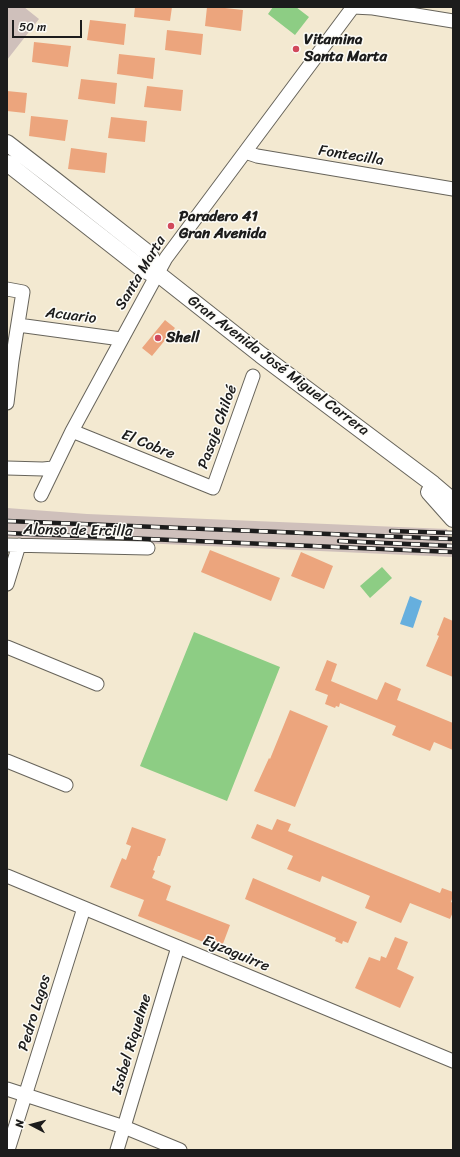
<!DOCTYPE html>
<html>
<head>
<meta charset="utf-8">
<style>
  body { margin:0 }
  #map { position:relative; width:460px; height:1157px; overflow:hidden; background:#f3e9d1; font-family:Sriracha,sans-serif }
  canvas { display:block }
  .frame { position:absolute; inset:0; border:8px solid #1c1c1c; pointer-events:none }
  .north { position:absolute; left:12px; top:1105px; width:40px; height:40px; -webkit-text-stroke:3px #fdfcf7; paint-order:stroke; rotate:276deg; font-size:11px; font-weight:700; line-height:16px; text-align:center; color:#1c1c1c }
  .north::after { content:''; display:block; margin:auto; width:14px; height:18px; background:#1c1c1c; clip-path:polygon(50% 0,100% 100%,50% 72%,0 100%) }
  .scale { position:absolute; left:12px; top:20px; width:70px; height:18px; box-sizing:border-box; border:2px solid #1c1c1c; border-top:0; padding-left:5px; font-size:12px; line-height:14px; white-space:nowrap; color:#1c1c1c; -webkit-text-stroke:3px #fdfcf7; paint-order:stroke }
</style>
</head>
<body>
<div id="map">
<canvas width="460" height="1157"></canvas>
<div class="frame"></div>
<div class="north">N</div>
<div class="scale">50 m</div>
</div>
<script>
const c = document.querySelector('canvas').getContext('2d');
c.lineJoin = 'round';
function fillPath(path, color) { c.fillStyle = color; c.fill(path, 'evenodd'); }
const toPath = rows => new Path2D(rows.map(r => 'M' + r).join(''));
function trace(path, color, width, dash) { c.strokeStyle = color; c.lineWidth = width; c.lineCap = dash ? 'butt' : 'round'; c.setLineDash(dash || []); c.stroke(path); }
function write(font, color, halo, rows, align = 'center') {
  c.font = font + ' Sriracha,sans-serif'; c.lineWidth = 3; c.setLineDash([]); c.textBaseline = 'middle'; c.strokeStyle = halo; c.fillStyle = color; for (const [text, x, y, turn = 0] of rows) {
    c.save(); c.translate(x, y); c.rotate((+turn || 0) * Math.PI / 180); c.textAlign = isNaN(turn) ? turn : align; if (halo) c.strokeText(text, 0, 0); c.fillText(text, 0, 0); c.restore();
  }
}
const industrial = toPath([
  [7,7,24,7,39,19,7,60],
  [7,508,87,514,447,529,453,548,453,557,7,537]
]);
const green = toPath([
  [273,7,296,7,309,17,295,35,268,14],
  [382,567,392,578,370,598,360,586],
  [194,632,280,667,227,801,140,766]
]);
const water = toPath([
  [410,596,422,601,413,628,400,624]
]);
const building = toPath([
  [135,7,172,7,170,21,134,17],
  [207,7,216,7,243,10,241,31,205,26],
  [90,20,126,24,124,45,87,40],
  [167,30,203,34,201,55,165,50],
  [34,42,71,46,68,67,32,62],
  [119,54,155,58,153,79,117,74],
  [81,79,117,83,115,104,78,99],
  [147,86,183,90,181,111,144,107],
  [7,91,27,93,25,113,7,111],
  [31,116,68,120,65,141,29,136],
  [111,117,147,121,145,142,108,138],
  [71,148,107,153,105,173,68,169],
  [165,320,175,328,152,356,142,348],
  [210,550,280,578,271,601,201,572],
  [301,552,333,566,324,589,291,576],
  [444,617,453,621,453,677,426,666,439,636,437,635],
  [327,660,337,664,331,681,377,700,385,682,401,689,397,700,453,723,453,750,434,742,430,751,392,735,396,726,340,703,339,707,336,706,335,708,325,704,328,695,315,690],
  [290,710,328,726,295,807,254,791,269,758,270,759],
  [277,819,291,824,288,831,440,893,442,888,453,892,453,896,451,902,453,903,453,912,450,919,410,903,401,923,365,908,370,896,322,876,320,882,287,869,293,856,251,838,257,824,272,830],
  [132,827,166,839,160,856,158,856,153,870,155,871,152,878,171,886,166,900,230,925,221,949,138,916,144,900,110,887,122,858,126,860,131,846,126,844],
  [253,878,357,922,348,943,343,941,342,944,335,941,336,938,245,899],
  [395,937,408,942,397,969,414,977,400,1008,355,988,369,957,380,961,381,956,386,958]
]);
const minor = toPath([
  [353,7,373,8,453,21],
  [245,152,257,156,453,189],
  [7,289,23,292,12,361,7,403],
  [18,325,121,339],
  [72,431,213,488,253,376],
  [7,468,43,469,53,468],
  [41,495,72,431,166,258,353,7],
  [7,545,148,548],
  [7,584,19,545],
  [7,647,97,684],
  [7,761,66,785],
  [7,876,453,1061],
  [7,1089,124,1127,180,1150],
  [8,1150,84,908],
  [117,1150,178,947]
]);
const major = toPath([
  [7,143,55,180,149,254,153,261,157,273,261,355,433,484,453,501],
  [7,163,141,268,151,273,157,273],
  [429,492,453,519]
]);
const rail = toPath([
  [7,521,453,539],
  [391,531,453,533],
  [7,533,453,552],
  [339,541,453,546]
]);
const markers = [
  [296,49,4,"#d1495b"],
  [171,226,4,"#d1495b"],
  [158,338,4,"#d1495b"]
];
const poiNames = [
  ["Vitamina",304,40],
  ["Santa Marta",304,57],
  ["Paradero 41",179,217],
  ["Gran Avenida",179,234],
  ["Shell",166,338]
];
const streetNames = [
  ["Fontecilla",351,156,9],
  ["Santa Marta",141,273,-59],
  ["Acuario",71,316,7],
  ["Gran Avenida José Miguel Carrera",278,366,37],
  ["Pasaje Chiloé",218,427,-70],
  ["El Cobre",148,445,22],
  ["Alonso de Ercilla",78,531,1],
  ["Eyzaguirre",236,954,23],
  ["Pedro Lagos",35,1013,-73],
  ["Isabel Riquelme",132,1044,-73]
];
fillPath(industrial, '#cfc0bb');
fillPath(green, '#8dcd84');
fillPath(water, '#66afde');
fillPath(building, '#eca57d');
trace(minor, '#67645b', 15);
trace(major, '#67645b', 18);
trace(minor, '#fff', 13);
trace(major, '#fff', 16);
trace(rail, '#1c1c1c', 4.5);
trace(rail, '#fdfcf7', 3, [9]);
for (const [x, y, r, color] of markers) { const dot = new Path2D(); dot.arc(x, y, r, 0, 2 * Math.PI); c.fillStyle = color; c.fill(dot); trace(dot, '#fdfcf7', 1.5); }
write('bold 15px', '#1c1c1c', '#fdfcf7', poiNames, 'left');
write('15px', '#1c1c1c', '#fdfcf7', streetNames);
</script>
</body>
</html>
